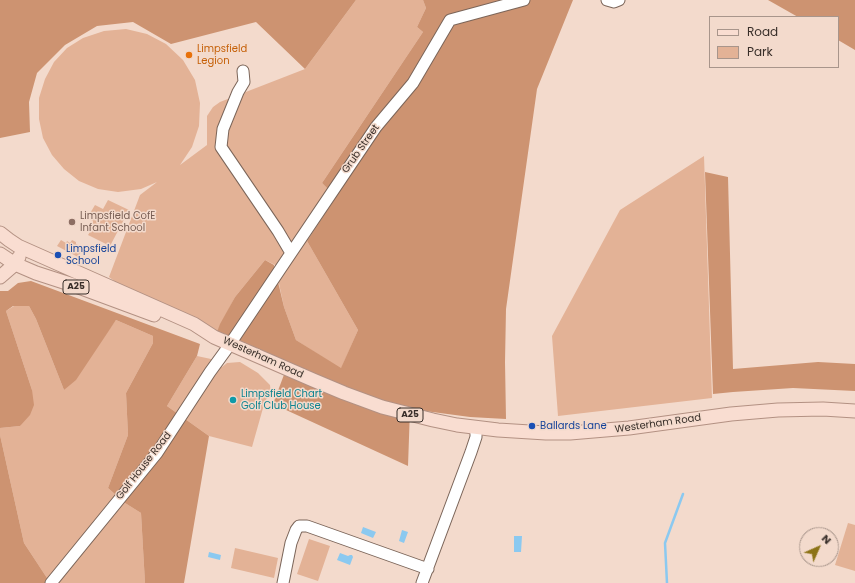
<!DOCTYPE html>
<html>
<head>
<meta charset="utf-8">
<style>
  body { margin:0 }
  #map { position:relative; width:855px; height:583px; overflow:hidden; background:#f3dacc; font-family:Poppins,sans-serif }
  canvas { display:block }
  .legend { position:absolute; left:709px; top:16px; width:130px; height:52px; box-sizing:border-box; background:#f3dacc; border:1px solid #a8958b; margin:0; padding:5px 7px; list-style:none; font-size:12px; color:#382e29 }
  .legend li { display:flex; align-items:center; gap:8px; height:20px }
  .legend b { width:20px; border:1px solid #a8958b }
  .north { position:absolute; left:799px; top:527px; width:40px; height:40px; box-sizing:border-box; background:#f3dacc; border:1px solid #a8958b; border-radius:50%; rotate:45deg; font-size:11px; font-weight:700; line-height:16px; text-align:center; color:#382e29 }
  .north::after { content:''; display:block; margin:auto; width:14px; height:18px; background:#8c7317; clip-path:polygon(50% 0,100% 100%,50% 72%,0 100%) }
</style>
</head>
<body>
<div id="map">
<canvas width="855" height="583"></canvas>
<ul class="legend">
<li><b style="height:5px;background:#f9ddd1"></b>Road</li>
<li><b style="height:11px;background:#e3b296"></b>Park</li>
</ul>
<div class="north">N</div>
</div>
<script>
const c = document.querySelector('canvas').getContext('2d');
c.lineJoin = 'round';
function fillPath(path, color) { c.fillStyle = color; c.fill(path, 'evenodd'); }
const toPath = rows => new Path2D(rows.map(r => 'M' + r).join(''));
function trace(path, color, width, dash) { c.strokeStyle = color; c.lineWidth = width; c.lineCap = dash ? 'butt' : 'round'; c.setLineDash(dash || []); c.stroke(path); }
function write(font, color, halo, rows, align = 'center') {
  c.font = font + ' Poppins,sans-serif'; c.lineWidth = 3; c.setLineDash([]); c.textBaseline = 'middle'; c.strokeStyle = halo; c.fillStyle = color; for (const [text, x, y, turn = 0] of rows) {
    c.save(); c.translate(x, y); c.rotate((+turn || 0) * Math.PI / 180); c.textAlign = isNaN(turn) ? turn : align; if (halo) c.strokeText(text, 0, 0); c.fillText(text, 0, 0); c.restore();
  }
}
const green = toPath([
  [356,0,423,0,426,8,417,27,423,32,322,183,336,197,307,241,358,330,341,369,296,340,284,307,275,265,265,260,235,297,217,332,125,289,109,277,140,195,157,182,141,189,118,192,98,189,79,181,64,169,52,155,43,138,39,119,39,98,45,79,54,62,67,48,83,38,104,31,126,29,147,34,166,44,183,60,195,80,200,103,199,126,192,147,180,165,207,145,207,116,213,107,220,102,305,69],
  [704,156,712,398,558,416,552,336,620,210],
  [108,200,129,210,110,246,88,235,94,225,92,224,93,221,91,220,93,217,89,215,95,205,103,209],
  [61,240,66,243,67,241,70,243,72,240,76,242,76,244,83,248,78,257,57,246],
  [14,306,29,306,36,319,64,390,116,320,153,336,153,343,126,393,128,435,108,488,125,503,141,513,145,583,46,583,47,578,24,543,0,435,0,428,20,426,32,390,6,311],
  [197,356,211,359,222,367,227,363,240,362,258,373,270,385,271,394,265,401,252,447,209,436,167,406],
  [848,523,855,525,855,571,835,565],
  [309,539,330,546,318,581,297,574],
  [235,548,278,558,274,578,231,568]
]);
const forest = toPath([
  [0,0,356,0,305,69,256,22,171,44,133,22,97,26,65,45,37,73,29,102,30,132,0,138],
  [423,0,573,0,537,89,506,309,505,362,506,419,470,417,410,409,408,466,273,404,288,364,217,332,220,324,235,297,265,260,274,265,284,307,296,340,341,368,358,330,307,241,336,197,322,183,423,32,417,27,426,8],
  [768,0,855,0,855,50,838,40,838,17,798,17],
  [705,172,728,177,733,369,818,362,855,364,855,391,793,388,733,392,713,394],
  [31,281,200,344,197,356,167,406,209,436,184,583,145,583,141,513,125,503,108,488,128,435,126,393,153,343,153,336,116,320,76,380,64,390,36,319,29,306,13,306,6,311,32,390,34,405,30,415,20,426,0,428,0,291,8,291,18,283],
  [0,435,24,543,47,578,46,583,0,583]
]);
const water = toPath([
  [363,527,376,532,373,538,361,533],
  [402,530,408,532,404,543,399,541],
  [514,536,522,536,521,552,514,552],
  [209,552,221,555,220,560,208,557],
  [340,553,348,556,350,555,352,555,353,557,350,565,337,560]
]);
const stream = toPath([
  [667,583,665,543,683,494]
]);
const minor = toPath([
  [607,0,614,2,619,0],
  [243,71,244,82,238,92,223,129,221,147,278,231,291,253],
  [51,583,157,453,210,372,226,350,279,271,376,127,413,83,450,20,524,0],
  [283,583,291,543,296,530,299,526,307,526,428,569],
  [422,583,471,452,476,437,476,428]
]);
const major = toPath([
  [0,233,9,240,18,246,194,324,214,337,313,380,344,393,382,407,433,420,457,425,498,430,546,433,570,433,629,428,731,414,778,410,823,409,855,411],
  [0,254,15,264,36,273,73,285,154,315],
  [0,277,15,264,19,257]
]);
const markers = [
  [189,55,4,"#e8710a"],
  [72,222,4,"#8d6e63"],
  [58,255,4,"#1a4fb4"],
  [233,400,4,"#0f9aa8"],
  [532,426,4,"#1a4fb4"]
];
const shields = [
  [76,287,26],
  [410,415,26]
];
const shieldNames = [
  ["A25",76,287],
  ["A25",410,415]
];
const foodNames = [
  ["Limpsfield",197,49],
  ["Legion",197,61]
];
const streetNames = [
  ["Grub Street",361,149,-55],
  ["Westerham Road",263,358,24],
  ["Westerham Road",658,424,-8],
  ["Golf House Road",144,466,-52]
];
const educationNames = [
  ["Limpsfield CofE",80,216],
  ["Infant School",80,228]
];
const transitNames = [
  ["Limpsfield",66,249],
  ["School",66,261],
  ["Ballards Lane",540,426]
];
const cultureNames = [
  ["Limpsfield Chart",241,394],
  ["Golf Club House",241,406]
];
fillPath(green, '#e3b296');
fillPath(forest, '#cd9371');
fillPath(water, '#8bc9f0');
trace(stream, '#8bc9f0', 2.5);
trace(minor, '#7b6559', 13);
trace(major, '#b39183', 15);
trace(minor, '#fff', 11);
trace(major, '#f9ddd1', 13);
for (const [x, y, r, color] of markers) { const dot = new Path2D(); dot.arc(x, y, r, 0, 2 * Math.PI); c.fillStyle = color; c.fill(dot); trace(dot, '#f3dacc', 1.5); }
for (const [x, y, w] of shields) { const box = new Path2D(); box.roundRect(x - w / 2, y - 7, w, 14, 3); c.fillStyle = '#f3dacc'; c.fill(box); trace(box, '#382e29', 1); }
write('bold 9px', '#382e29', null, shieldNames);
write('10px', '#c56008', '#f3dacc', foodNames, 'left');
write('10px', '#382e29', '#f3dacc', streetNames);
write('10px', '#785e54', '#f3dacc', educationNames, 'left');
write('10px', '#164399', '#f3dacc', transitNames, 'left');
write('10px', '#0d838f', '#f3dacc', cultureNames, 'left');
</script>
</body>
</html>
